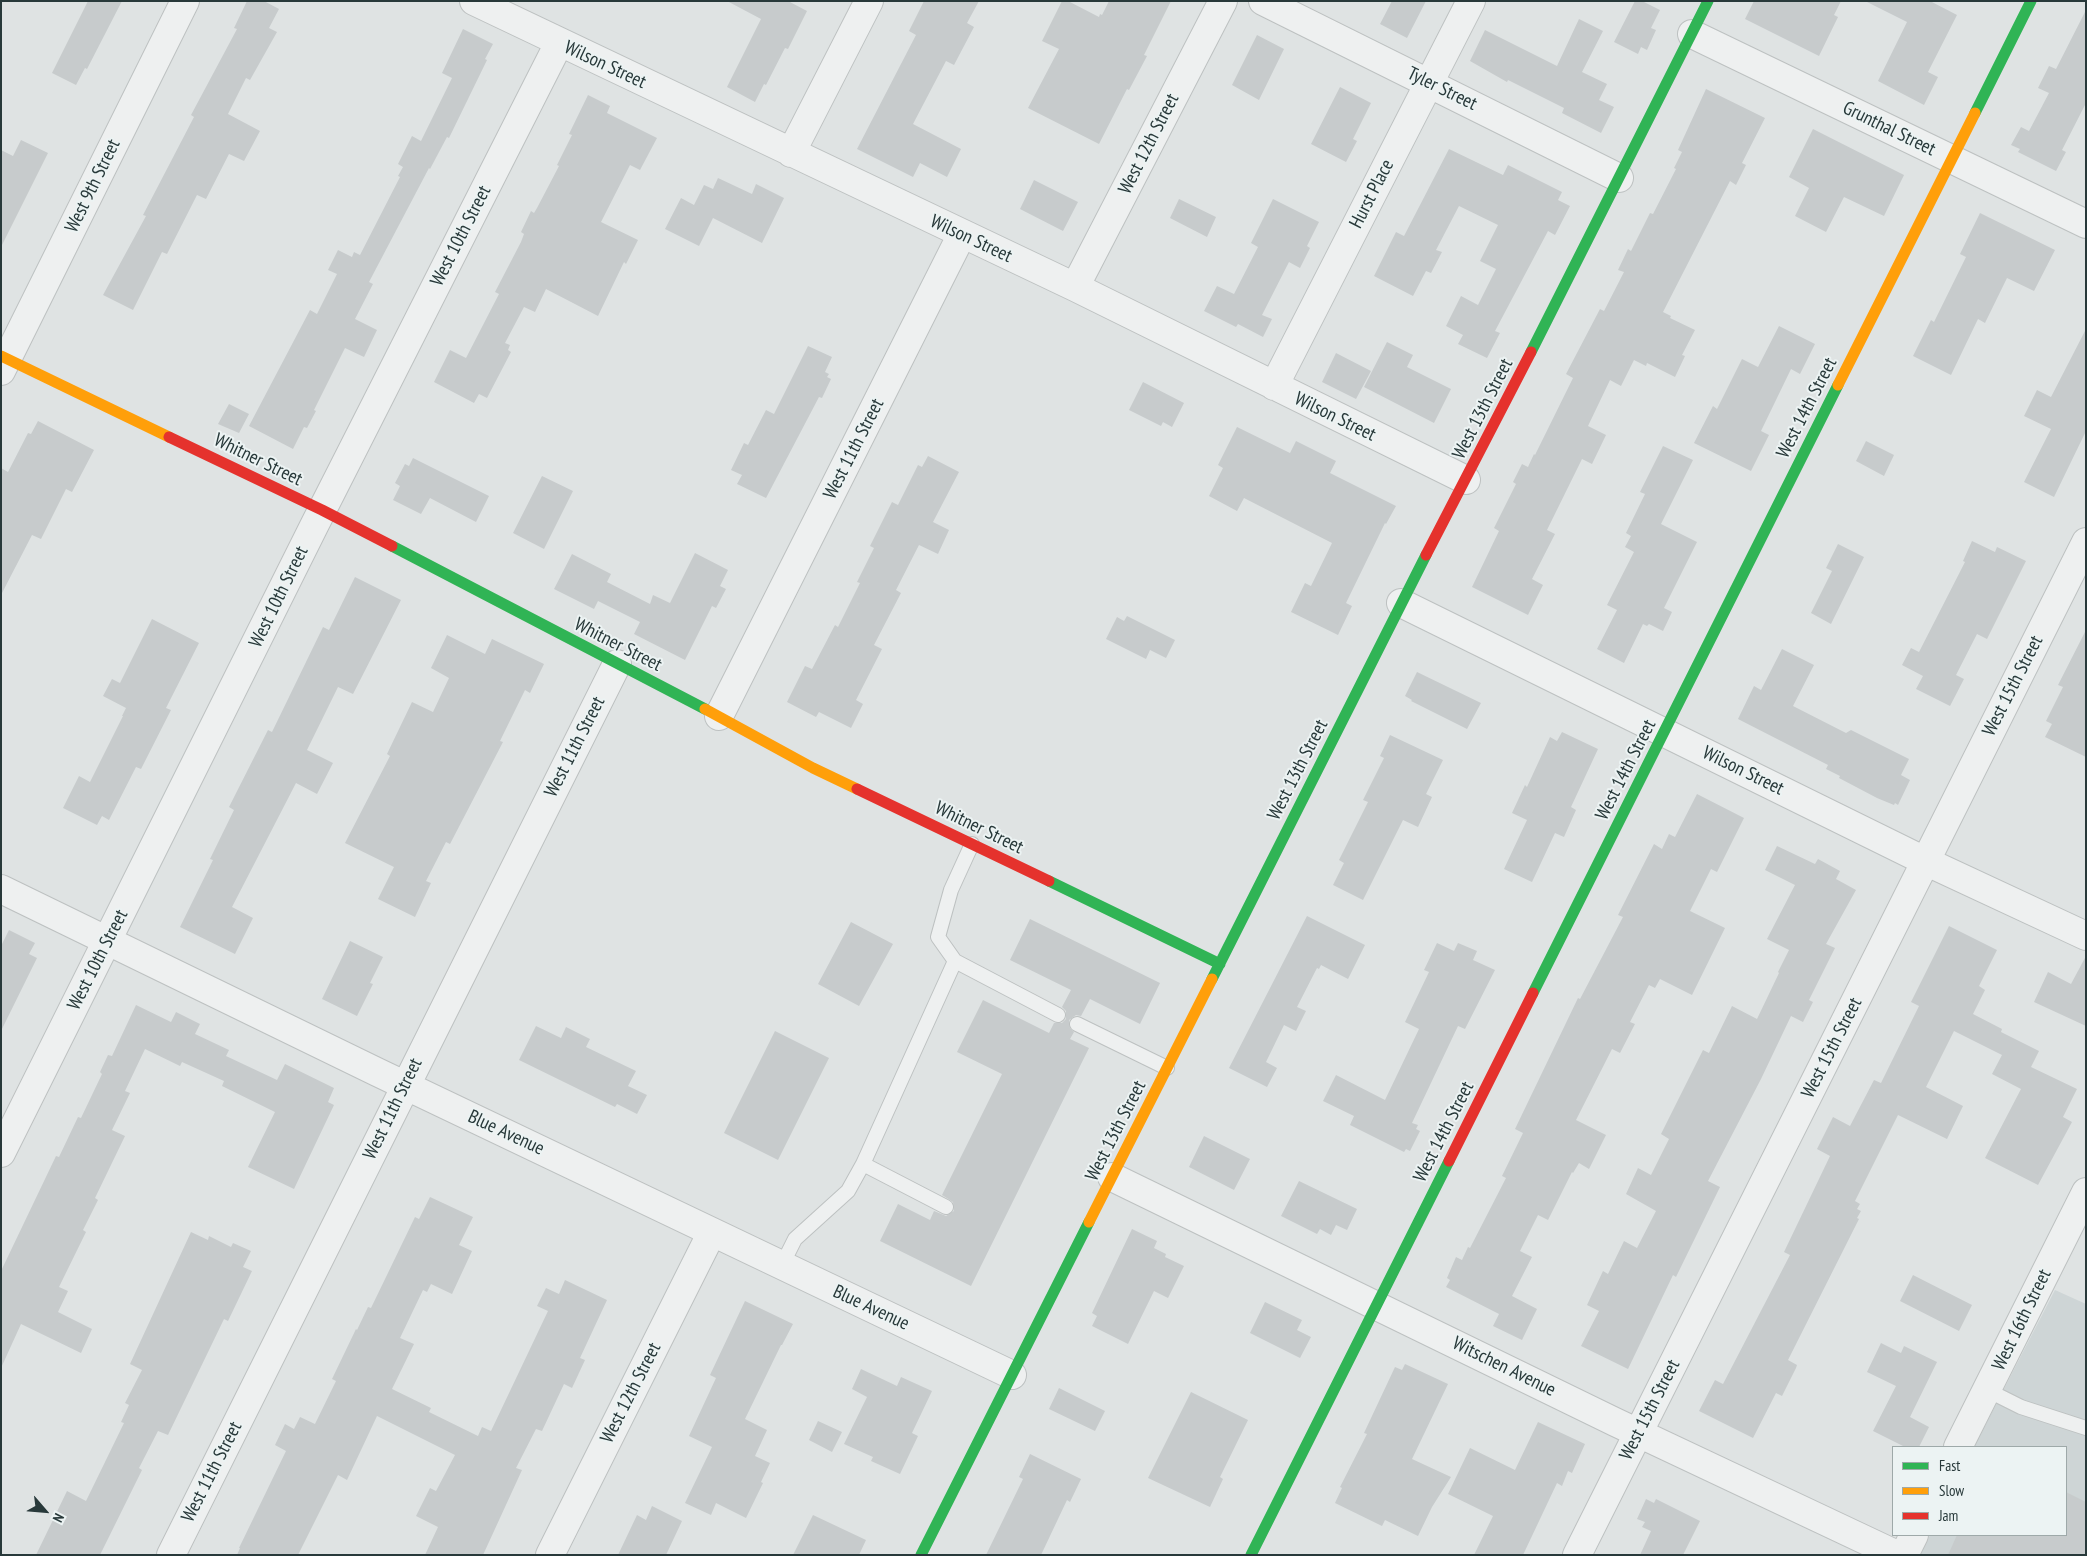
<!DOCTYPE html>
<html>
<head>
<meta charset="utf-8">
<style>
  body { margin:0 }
  #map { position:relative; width:2087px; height:1556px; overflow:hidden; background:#dfe3e3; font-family:"PT Sans Narrow",sans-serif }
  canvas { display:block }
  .frame { position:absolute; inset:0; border:2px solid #28393a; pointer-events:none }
  .legend { position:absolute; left:1892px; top:1446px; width:175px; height:90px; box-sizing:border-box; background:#ecf3f3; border:1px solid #9ea9a9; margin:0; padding:6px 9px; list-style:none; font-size:15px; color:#28393a }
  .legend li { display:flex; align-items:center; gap:10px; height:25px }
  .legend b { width:25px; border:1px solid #9ea9a9 }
  .north { position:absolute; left:20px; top:1486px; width:50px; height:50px; -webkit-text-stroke:4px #ecf3f3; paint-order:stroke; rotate:117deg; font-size:14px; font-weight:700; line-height:20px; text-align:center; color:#28393a }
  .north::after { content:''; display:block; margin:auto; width:18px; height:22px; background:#28393a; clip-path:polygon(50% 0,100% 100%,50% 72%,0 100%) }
</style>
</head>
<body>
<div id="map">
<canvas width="2087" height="1556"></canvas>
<div class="frame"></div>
<ul class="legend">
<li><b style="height:6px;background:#30b455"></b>Fast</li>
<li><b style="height:6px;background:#ff9f0a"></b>Slow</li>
<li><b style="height:6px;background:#e5322d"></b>Jam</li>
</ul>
<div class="north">N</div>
</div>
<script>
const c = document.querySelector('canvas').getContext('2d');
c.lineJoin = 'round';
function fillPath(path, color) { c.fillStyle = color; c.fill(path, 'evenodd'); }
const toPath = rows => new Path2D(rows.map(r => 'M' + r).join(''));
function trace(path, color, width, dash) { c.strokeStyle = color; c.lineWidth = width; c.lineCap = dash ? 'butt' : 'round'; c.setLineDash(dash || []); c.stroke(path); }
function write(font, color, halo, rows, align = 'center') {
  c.font = font + ' "PT Sans Narrow",sans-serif'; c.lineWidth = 4; c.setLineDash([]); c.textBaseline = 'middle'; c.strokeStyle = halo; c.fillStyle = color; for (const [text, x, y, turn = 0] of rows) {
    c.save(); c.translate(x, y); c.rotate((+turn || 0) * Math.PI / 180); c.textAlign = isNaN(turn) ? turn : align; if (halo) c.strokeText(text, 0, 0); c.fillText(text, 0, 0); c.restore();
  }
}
const built = toPath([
  [2055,1290,2086,1304,2086,1555,1920,1555,1930,1535,2066,1535,2066,1447,1974,1447]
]);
const building = toPath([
  [88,1,122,1,87,69,85,68,76,85,52,73],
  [247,1,264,1,279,9,269,28,277,32,250,80,246,78,228,114,260,131,244,161,229,154,206,199,197,195,167,254,162,252,133,310,103,295,146,216,143,215,194,117,191,115,237,29,234,28],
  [727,1,788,1,807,11,788,49,785,48,766,85,764,84,755,102,727,87,761,19],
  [924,1,979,1,967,23,974,27,954,65,946,61,913,124,961,149,947,177,920,163,913,177,857,149,916,35,909,31],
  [1062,1,1068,1,1099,17,1100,14,1102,15,1109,1,1171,1,1144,55,1147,56,1129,90,1127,89,1099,144,1028,108,1059,49,1042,41],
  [1392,1,1426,1,1407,38,1380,24],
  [1635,1,1642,1,1660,10,1651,28,1656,30,1647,50,1641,47,1638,54,1614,42],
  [1754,1,1841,1,1834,15,1838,17,1819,56,1745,19],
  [1865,1,1930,1,1957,15,1928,72,1938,77,1924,105,1878,81,1907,22],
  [2086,10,2086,103,2062,150,2066,152,2056,171,2018,152,2020,149,2011,145,2021,127,2029,131,2049,93,2038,88,2049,66,2056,69],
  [1579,19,1603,31,1582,72,1607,84,1599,100,1614,107,1601,133,1562,113,1564,108,1508,80,1507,82,1470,61,1485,30,1557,66],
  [463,29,493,44,485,59,487,60,449,138,447,137,430,169,429,168,369,282,373,284,355,319,377,330,364,357,345,348,314,410,316,411,307,428,304,427,293,449,249,426,310,310,317,314,337,274,328,270,338,250,352,257,354,252,360,255,400,177,398,176,403,167,398,164,412,136,421,141,452,78,442,73],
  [1257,35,1284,49,1259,100,1232,85],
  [1340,87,1371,103,1353,139,1357,141,1346,162,1311,144],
  [1706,89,1765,118,1742,163,1746,165,1736,185,1730,181,1663,312,1671,316,1670,318,1695,330,1682,355,1685,356,1675,377,1647,363,1646,366,1634,360,1621,386,1610,380,1588,426,1606,435,1592,464,1582,459,1547,530,1555,534,1532,579,1543,585,1528,615,1472,587,1499,531,1494,528,1516,484,1513,482,1522,464,1528,467,1534,454,1535,455,1573,378,1566,374,1600,309,1604,311,1624,272,1618,270,1628,249,1631,251,1650,213,1653,214,1676,169,1674,168,1682,152,1678,150],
  [588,95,610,106,607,113,657,138,640,170,630,165,601,222,638,240,626,264,624,262,598,316,546,289,535,312,524,307,505,343,510,345,508,350,511,352,487,398,479,394,474,403,434,382,450,350,466,358,499,294,495,292,521,242,524,234,521,232,531,211,534,213,537,208,559,166,557,165,572,135,569,134],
  [1813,129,1904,175,1884,216,1844,197,1826,232,1795,216,1809,188,1789,177],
  [21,140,48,153,1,247,1,150,13,156],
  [1449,149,1503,175,1508,165,1562,192,1558,200,1570,206,1555,235,1548,231,1495,331,1500,333,1487,358,1458,344,1463,335,1446,326,1461,296,1478,305,1496,269,1480,261,1498,225,1459,206,1436,250,1442,252,1431,273,1426,271,1413,296,1374,276,1396,232,1404,236],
  [718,178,752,194,756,184,784,198,762,243,713,218,699,246,665,229,681,198,694,205,704,185,713,189],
  [1034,180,1078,202,1063,231,1020,209],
  [1179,199,1216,217,1207,237,1170,218],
  [1273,199,1319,222,1307,246,1310,248,1300,268,1289,262,1262,315,1272,319,1263,337,1238,324,1236,327,1204,311,1217,286,1234,294,1258,247,1251,243],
  [1980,213,2055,250,2034,291,2007,278,1985,323,1978,319,1951,375,1913,356,1931,320,1934,322,1966,257,1960,254],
  [1779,326,1815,344,1800,374,1791,369,1761,431,1769,435,1751,471,1694,443,1713,406,1717,409,1742,359,1758,367],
  [2086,329,2086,431,2054,497,2024,482,2051,429,2024,416,2037,390,2051,397],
  [1387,342,1413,355,1407,367,1451,389,1434,423,1364,387],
  [808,346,832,357,825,372,829,374,827,377,831,379,822,398,819,397,766,498,737,484,742,475,731,470,744,443,748,445,766,410,774,414],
  [1336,353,1371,371,1356,399,1322,382],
  [1143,382,1184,403,1172,427,1163,422,1161,426,1129,410],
  [229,404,249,414,239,433,218,424],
  [38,421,94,450,72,492,66,489,41,539,32,535,1,595,1,468,8,472,28,433,31,434],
  [1237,427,1290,453,1296,441,1336,461,1330,473,1396,506,1386,524,1385,523,1346,603,1352,606,1338,635,1291,612,1305,583,1311,586,1332,543,1244,498,1237,511,1209,496,1223,468,1218,465],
  [1866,441,1894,455,1884,476,1856,461],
  [1663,446,1693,460,1661,524,1697,542,1664,608,1672,612,1663,631,1649,624,1647,626,1643,624,1624,663,1597,649,1617,610,1607,605,1634,552,1625,547,1631,536,1626,533,1645,494,1640,492],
  [928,456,959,472,933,522,949,530,938,554,919,545,896,590,901,593,874,645,882,649,856,700,863,704,851,728,819,712,816,717,787,702,805,666,812,669,835,625,838,627,860,583,857,582,874,548,870,546,892,502,898,505,918,465,922,467],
  [413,458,489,496,476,522,430,498,421,514,393,500,400,486,395,483,405,464,409,466],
  [542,476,573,491,544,549,513,533],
  [1972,541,1995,552,1997,547,2026,561,1987,639,1977,634,1956,675,1964,679,1950,706,1916,689,1923,676,1902,665,1911,648,1919,652,1965,562,1963,561],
  [1838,544,1864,557,1831,624,1811,613,1832,571,1826,568],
  [695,553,728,570,720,586,726,589,716,608,712,606,685,660,634,634,640,622,598,601,594,609,554,589,572,554,611,574,607,582,650,604,653,595,670,603],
  [355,577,401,600,353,694,338,687,307,750,333,763,317,794,296,783,232,907,253,918,235,954,180,927,213,860,210,859,234,810,229,807,268,730,272,732,323,627,329,630],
  [1127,616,1175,640,1166,658,1150,650,1146,659,1106,639,1117,617,1124,621],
  [152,619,199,643,166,708,171,710,141,769,136,767,109,820,102,816,97,825,63,808,79,776,90,782,123,716,122,716,126,708,103,696,112,679,120,683],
  [2086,630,2086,757,2045,737,2052,724,2046,721,2063,687,2058,685],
  [447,635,485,654,492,639,544,664,530,693,525,690,500,741,503,742,450,844,446,842,426,881,431,883,415,917,378,899,394,867,345,843,390,756,387,754,412,702,433,712,449,678,431,668],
  [1782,649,1814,665,1793,706,1846,733,1851,730,1909,759,1901,775,1910,780,1898,805,1895,803,1894,805,1877,798,1839,778,1840,776,1826,769,1828,765,1738,719,1754,686,1761,690],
  [1417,672,1481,703,1467,729,1411,701,1412,700,1405,696],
  [1562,732,1598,749,1571,807,1576,810,1564,837,1555,833,1532,882,1504,869,1527,820,1512,813,1525,785,1527,787,1550,737,1557,741],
  [1390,735,1443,760,1426,794,1432,797,1418,827,1403,820,1363,900,1333,885,1344,863,1339,860,1368,802,1363,800,1384,758,1380,756],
  [1697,794,1744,818,1717,872,1711,869,1690,911,1725,928,1692,995,1660,979,1655,988,1649,985,1630,1022,1635,1024,1620,1053,1612,1049,1576,1120,1606,1135,1589,1169,1579,1163,1573,1173,1572,1172,1548,1220,1538,1215,1520,1251,1532,1257,1512,1296,1537,1309,1522,1340,1493,1326,1499,1314,1446,1287,1450,1280,1447,1278,1456,1257,1462,1260,1468,1247,1470,1248,1506,1178,1502,1176,1523,1133,1515,1129,1578,998,1580,999,1623,917,1618,915,1654,844,1662,849,1669,834,1675,837],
  [1777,846,1815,864,1818,859,1840,871,1836,879,1856,890,1826,944,1835,948,1809,1000,1813,1002,1803,1022,1791,1016,1761,1079,1708,1181,1720,1187,1676,1277,1673,1275,1628,1369,1581,1346,1599,1311,1587,1305,1603,1271,1608,1274,1624,1241,1637,1248,1656,1211,1626,1194,1638,1168,1651,1175,1669,1139,1661,1134,1703,1050,1709,1053,1732,1006,1757,1019,1779,973,1778,972,1789,950,1767,939,1795,885,1765,870],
  [1307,916,1365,945,1348,979,1321,965,1319,969,1317,968,1297,1007,1306,1011,1296,1031,1284,1025,1266,1062,1277,1068,1267,1087,1229,1068],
  [1030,919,1160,983,1140,1024,1090,999,1081,1016,1076,1015,1069,1020,1070,1028,1074,1032,1070,1039,1089,1048,971,1286,880,1241,898,1204,930,1220,934,1211,946,1216,954,1211,953,1202,942,1195,1002,1074,957,1052,983,1000,1049,1033,1054,1023,1062,1023,1066,1019,1066,1011,1062,1007,1071,990,1010,960],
  [851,922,893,944,859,1006,818,984],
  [1949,926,1997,950,1979,986,1985,990,1973,1014,2002,1029,2001,1032,2039,1051,2031,1067,2077,1089,2063,1117,2072,1122,2038,1185,1985,1158,2021,1089,1992,1074,2002,1055,1954,1031,1926,1087,1963,1106,1947,1139,1898,1115,1855,1201,1860,1204,1857,1209,1861,1211,1857,1218,1859,1219,1788,1360,1797,1365,1796,1368,1782,1396,1776,1393,1753,1438,1699,1411,1715,1380,1723,1384,1790,1255,1784,1252,1830,1156,1817,1149,1833,1117,1850,1126,1874,1080,1881,1083,1919,1006,1911,1002],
  [9,930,35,943,29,954,37,958,1,1031,1,946],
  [350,941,383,957,370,983,373,984,357,1016,322,999],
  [1437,943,1454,951,1458,943,1477,951,1473,960,1495,970,1465,1029,1458,1026,1412,1123,1418,1125,1416,1129,1420,1131,1410,1151,1406,1149,1404,1152,1350,1125,1354,1116,1323,1101,1336,1075,1385,1100,1419,1029,1405,1022,1429,972,1424,970],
  [2086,956,2086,1026,2034,1002,2048,972,2071,984],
  [136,1005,171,1022,176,1012,200,1024,195,1034,229,1050,226,1056,277,1080,285,1064,334,1088,328,1102,334,1105,294,1189,248,1167,275,1112,222,1086,224,1081,182,1062,180,1066,145,1049,125,1091,130,1093,112,1130,125,1136,95,1198,98,1200,83,1230,86,1232,59,1287,68,1291,58,1312,92,1329,81,1353,21,1324,1,1368,1,1271,56,1156,59,1157,78,1117,81,1118,102,1074,100,1072,108,1055,112,1056],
  [536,1026,561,1038,566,1027,590,1039,586,1047,636,1071,628,1086,647,1095,637,1114,617,1104,615,1107,519,1060],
  [775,1031,829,1058,778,1160,724,1133],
  [1204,1136,1250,1159,1234,1190,1189,1167],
  [1299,1181,1357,1209,1347,1230,1336,1225,1331,1235,1320,1229,1317,1234,1281,1216],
  [430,1197,473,1217,459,1245,472,1251,452,1294,431,1284,427,1292,423,1290,400,1338,414,1344,392,1389,431,1408,429,1412,478,1436,482,1427,491,1431,548,1311,537,1306,546,1288,559,1294,565,1280,607,1300,580,1358,585,1360,572,1388,564,1384,542,1431,536,1429,516,1468,522,1470,483,1555,425,1555,438,1527,416,1516,430,1488,436,1491,455,1455,377,1416,347,1480,338,1475,298,1555,237,1555,240,1548,239,1548,286,1451,275,1445,285,1424,294,1429,300,1417,315,1424,336,1381,332,1379,356,1329,357,1330,368,1307,371,1308,415,1217,419,1219],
  [1132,1229,1157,1241,1154,1248,1166,1254,1165,1257,1184,1266,1168,1298,1154,1291,1128,1344,1092,1326,1097,1316,1092,1313],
  [191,1232,208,1240,209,1236,231,1247,233,1243,251,1251,243,1267,252,1271,228,1321,224,1319,168,1435,158,1431,139,1468,142,1470,100,1555,36,1555,67,1491,86,1501,124,1423,121,1422,129,1405,125,1403,142,1370,130,1364],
  [1913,1275,1972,1305,1959,1331,1900,1301],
  [745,1301,793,1324,782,1345,781,1345,745,1419,767,1430,755,1456,770,1463,761,1482,763,1483,746,1518,716,1503,711,1515,685,1503,712,1447,689,1436,716,1378,710,1375],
  [1265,1302,1302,1320,1297,1330,1311,1337,1300,1358,1250,1333],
  [1881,1343,1901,1353,1904,1346,1937,1362,1910,1417,1929,1427,1919,1447,1905,1447,1873,1431,1896,1386,1867,1372],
  [1405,1364,1448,1384,1412,1459,1451,1477,1432,1507,1418,1536,1385,1520,1382,1526,1335,1503,1342,1488,1340,1487,1367,1434,1364,1433,1395,1367,1402,1370],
  [861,1369,897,1386,901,1377,932,1391,912,1433,918,1436,900,1474,871,1461,873,1457,844,1444,867,1397,852,1389],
  [1059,1388,1105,1411,1095,1431,1049,1409],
  [1191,1392,1248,1420,1222,1473,1220,1477,1223,1479,1210,1507,1148,1478],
  [818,1421,842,1432,832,1452,809,1440],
  [1538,1422,1585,1444,1572,1473,1568,1471,1562,1486,1557,1483,1523,1555,1474,1555,1493,1516,1448,1494,1470,1448,1515,1470],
  [1030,1454,1081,1479,1070,1502,1067,1500,1041,1555,986,1555,1023,1479,1019,1477],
  [2066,1492,2086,1502,2086,1555,1948,1555,1957,1535,2066,1535],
  [1646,1499,1654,1503,1656,1499,1700,1521,1683,1555,1640,1555,1651,1531,1642,1527,1645,1522,1637,1519],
  [652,1506,682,1521,666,1555,618,1555,637,1515,646,1520],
  [813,1515,866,1540,859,1555,793,1555]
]);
const lane = toPath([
  [972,844,951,890,938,937,955,961,1058,1015],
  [1077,1024,1167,1068],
  [863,1164,946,1207],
  [782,1265,795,1239,848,1191,863,1164,955,961],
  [1987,1390,2021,1407,2086,1428]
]);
const street = toPath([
  [474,1,1075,287,1466,480],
  [1263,1,1619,178],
  [1692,34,2086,224],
  [791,153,869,1],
  [1075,287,1223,1],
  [1,371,185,1],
  [1274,386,1471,1],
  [1401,603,1925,861,2086,936],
  [719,716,962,234],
  [1,889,377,1072,1012,1375],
  [1,1153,314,526,559,43],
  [1112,1177,1615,1422,1897,1555],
  [1958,1447,2086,1192],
  [171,1555,617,664],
  [550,1555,712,1232],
  [1577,1555,2086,542],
  [1904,1555,1914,1535]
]);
const fast = toPath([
  [1975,113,2031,1],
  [1531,352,1708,1],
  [392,546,705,709],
  [1049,881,1220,964],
  [1212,979,1426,555],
  [1533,993,1838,385],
  [921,1555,1089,1222],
  [1251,1555,1449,1161]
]);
const slow = toPath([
  [1,356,169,437],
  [1838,385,1975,113],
  [705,709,813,768,857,789],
  [1089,1222,1212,979]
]);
const jam = toPath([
  [169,437,322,510,392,546],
  [1426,555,1531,352],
  [857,789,1049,881],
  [1449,1161,1533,993]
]);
const streetNames = [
  ["Wilson Street",605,65,25],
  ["Tyler Street",1442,89,26],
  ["Grunthal Street",1889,129,26],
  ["West 12th Street",1149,144,-63],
  ["West 9th Street",93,186,-64],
  ["Hurst Place",1372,194,-63],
  ["West 10th Street",461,236,-63],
  ["Wilson Street",971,239,25],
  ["West 14th Street",1807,408,-63],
  ["West 13th Street",1483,409,-63],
  ["Wilson Street",1335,417,26],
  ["West 11th Street",854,449,-63],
  ["Whitner Street",258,460,26],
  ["West 10th Street",279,597,-64],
  ["Whitner Street",618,645,27],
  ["West 15th Street",2013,686,-63],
  ["West 11th Street",575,747,-63],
  ["West 13th Street",1298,770,-63],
  ["West 14th Street",1626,770,-63],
  ["Wilson Street",1743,771,26],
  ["Whitner Street",979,828,26],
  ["West 10th Street",98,960,-63],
  ["West 15th Street",1832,1048,-63],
  ["West 11th Street",393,1109,-64],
  ["West 13th Street",1116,1131,-63],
  ["West 14th Street",1444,1132,-63],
  ["Blue Avenue",506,1133,25],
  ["Blue Avenue",871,1308,25],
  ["West 16th Street",2022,1320,-64],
  ["Witschen Avenue",1504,1367,26],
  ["West 12th Street",631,1393,-63],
  ["West 15th Street",1650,1410,-63],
  ["West 11th Street",212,1472,-63]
];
fillPath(built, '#ced5d6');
fillPath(building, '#c7cbcc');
trace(lane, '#bdc1c1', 16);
trace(street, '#bdc1c1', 30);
trace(lane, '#eef0f0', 14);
trace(street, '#eef0f0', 28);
trace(fast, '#30b455', 11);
trace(slow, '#ff9f0a', 11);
trace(jam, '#e5322d', 11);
write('19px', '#28393a', '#ecf3f3', streetNames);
</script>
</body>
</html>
